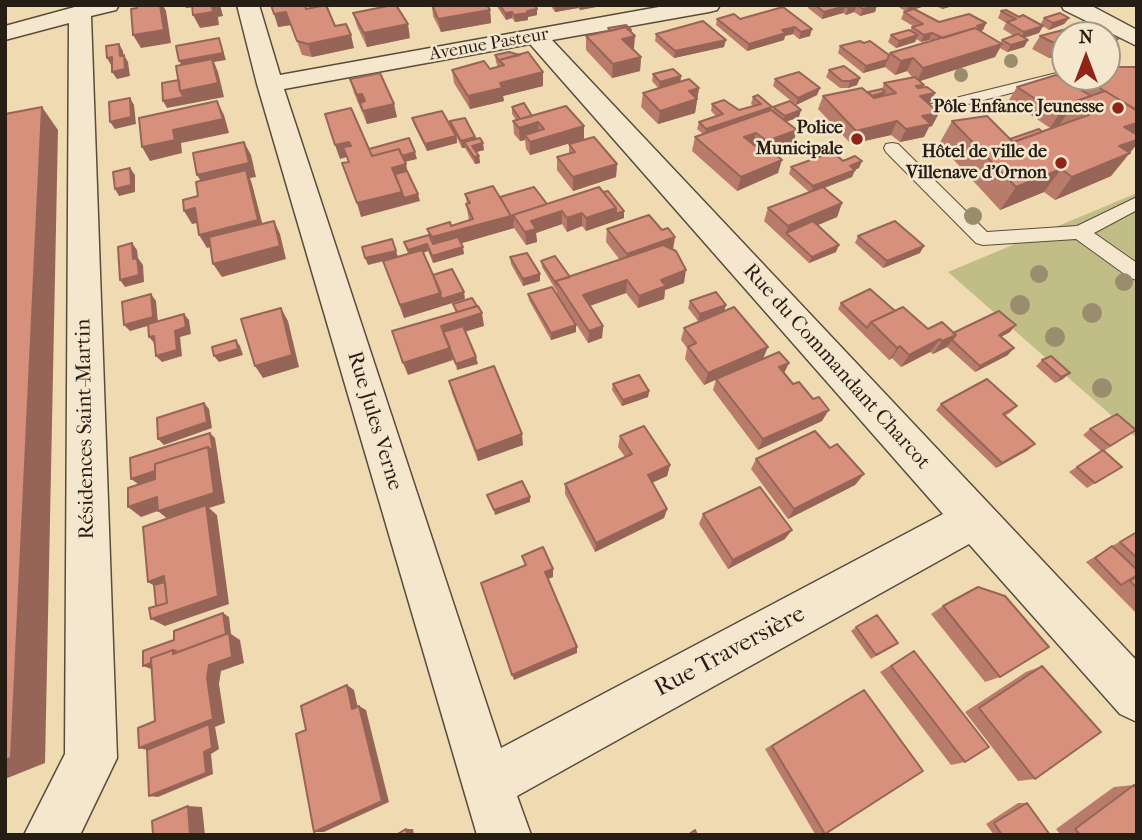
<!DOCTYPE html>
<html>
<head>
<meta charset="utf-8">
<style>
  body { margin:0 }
  #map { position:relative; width:1142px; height:840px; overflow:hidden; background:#f0dab2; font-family:"IM FELL French Canon",serif }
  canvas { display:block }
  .frame { position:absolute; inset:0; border:7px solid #261e15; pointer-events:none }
  .north { position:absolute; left:1051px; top:21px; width:70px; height:70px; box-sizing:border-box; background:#f5e7cd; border:2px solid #a29783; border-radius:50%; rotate:0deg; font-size:19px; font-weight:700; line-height:28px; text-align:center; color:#261e15 }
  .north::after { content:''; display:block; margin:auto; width:24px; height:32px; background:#8f2418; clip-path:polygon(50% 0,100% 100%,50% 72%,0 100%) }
</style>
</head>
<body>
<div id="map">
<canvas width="1142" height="840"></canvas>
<div class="frame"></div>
<div class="north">N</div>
</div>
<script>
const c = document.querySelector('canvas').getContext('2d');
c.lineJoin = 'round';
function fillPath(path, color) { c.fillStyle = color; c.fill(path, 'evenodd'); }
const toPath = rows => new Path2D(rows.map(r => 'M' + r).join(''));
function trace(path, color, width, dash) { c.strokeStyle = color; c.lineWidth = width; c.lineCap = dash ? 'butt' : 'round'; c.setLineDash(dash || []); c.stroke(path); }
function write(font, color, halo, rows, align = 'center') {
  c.font = font + ' "IM FELL French Canon",serif'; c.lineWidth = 5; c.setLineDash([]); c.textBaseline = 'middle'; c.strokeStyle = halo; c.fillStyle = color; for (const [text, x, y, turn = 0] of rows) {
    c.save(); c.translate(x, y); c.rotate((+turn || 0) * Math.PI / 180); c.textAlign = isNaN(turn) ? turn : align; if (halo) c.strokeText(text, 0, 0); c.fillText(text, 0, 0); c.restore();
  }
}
const green = toPath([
  [1137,193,1137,438,948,272]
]);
const service = toPath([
  [1065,71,1065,77,1070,78,921,116,913,111,915,108,1065,71],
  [892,143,898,144,987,232,1077,226,1137,197,1137,210,1094,233,1137,263,1137,280,1130,278,1076,239,983,245,976,243,886,152,884,148,886,144,892,143]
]);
const minor = toPath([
  [82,5,119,5,116,10,91,16,117,758,80,835,24,835,65,754,69,23,5,40,5,26,82,5],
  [237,5,259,5,280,75,670,5,720,5,717,10,709,12,552,40,1137,661,1137,722,1120,714,969,544,517,796,531,835,477,835,257,84,237,5],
  [530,44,943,514,501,748,284,89,530,44],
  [1061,5,1090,5,1137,30,1137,46,1064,10,1061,5]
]);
const trees = [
  [1011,61,7],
  [961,75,7],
  [973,216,9],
  [1039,274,9],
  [1124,282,9],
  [1020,305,10],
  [1092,313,10],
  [1055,337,10],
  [1102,388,10]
];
const wall = toPath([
  [432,5,487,5,490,10,491,23,441,32,433,16],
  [496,5,535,5,537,9,537,15,528,17,528,20,515,22,512,18,506,20],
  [550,5,596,5,596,7,580,10,578,8,555,12],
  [808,5,877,5,875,12,860,16,854,12,846,15,843,13,822,19,808,8],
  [896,5,928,5,909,11,939,22,986,23,983,30,980,31,1000,43,1002,40,1014,36,1003,29,1006,23,998,18,1001,11,1040,25,1044,18,1069,18,1064,24,1049,30,1043,26,1039,33,1024,38,1028,40,1024,47,1007,52,1000,48,995,57,920,81,924,85,923,87,935,93,929,104,939,113,932,126,929,127,924,137,900,142,891,135,851,144,818,109,823,96,868,92,882,89,884,83,912,77,907,71,895,75,885,67,863,73,838,53,840,46,864,43,889,55,890,53,931,41,929,40,921,42,916,39,915,42,896,48,888,42,891,35,910,30,913,26,901,19,904,12,906,12],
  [934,5,956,5,942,9],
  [783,7,810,36,799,39,793,34,785,36,784,40,747,51,716,25,717,19,740,19],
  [306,9,335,26,354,48,312,57,302,55,291,25,278,27],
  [353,13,410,38,367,47,357,26],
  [1090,23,1118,39,1109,53,1107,53,1107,35,1065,35,1065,54,1049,58,1032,49,1040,36],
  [608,28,631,30,634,49,641,57,640,71,612,78,586,50,586,36,608,31],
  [656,34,724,47,674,58,655,41],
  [495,55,543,72,543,86,503,96,504,101,470,109,454,83,452,70,490,69,498,67,496,62],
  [1137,67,1137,144,1111,176,1055,200,1044,192,1000,210,939,144,952,121,1010,139,1042,132,1061,125,1050,128,1009,100,1017,87,1066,81,1069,77,1107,77],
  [829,70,857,85,848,88,840,88,826,77],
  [653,74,681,76,680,82,699,88,695,113,658,124,641,107,643,93,659,89,652,81],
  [350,79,397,117,367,124,354,93],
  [775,79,817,95,796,105,773,86],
  [753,97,772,110,773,107,799,117,786,122,793,144,772,151,778,173,737,191,692,151,695,137,703,134,697,129,699,122,717,117,711,111,712,104,739,110,754,106,751,104],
  [512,107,532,116,584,139,530,155,526,149,525,140,520,141,514,134,513,121,516,120,512,114],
  [412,118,451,126,450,121,475,137,484,150,476,152,479,156,480,163,475,164,465,148,462,148,457,138,457,143,427,151,414,125],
  [569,144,617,164,616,177,573,191,557,170,557,157,569,153],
  [843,161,859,168,855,170,852,177,824,188,842,203,837,217,817,225,836,252,809,263,764,221,768,208,809,192,789,174,791,167],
  [603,192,624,211,624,218,586,231,582,226,567,232,562,224,536,233,537,242,526,245,514,228,461,243,464,254,433,263,428,251,423,253,433,275,465,299,404,318,383,261,389,260,368,265,408,254,404,242,429,235,427,229,451,226,469,220,466,204,467,204,465,194,500,197,547,204],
  [607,229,673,249,684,283,665,290,664,299,638,308,626,293,590,306,603,326,602,338,588,343,557,294,557,292,542,267,541,261,570,277,620,260,606,242],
  [858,236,920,253,883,268,855,243],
  [510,257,540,281,523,286,511,264],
  [528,294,576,325,576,332,551,340,529,300],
  [690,301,726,305,724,311,763,358,789,363,784,373,822,421,758,450,713,390,716,379,704,385,685,359,687,348,681,340,684,328,724,311,698,321,688,308],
  [841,303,895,311,928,329,953,333,1010,332,1001,337,1008,355,975,372,947,347,933,354,930,352,901,367,892,358,889,360,838,309],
  [1042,360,1063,379,1055,383,1036,366],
  [449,381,523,445,478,461,452,393],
  [613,384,649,391,648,397,622,406,612,390],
  [941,404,1017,406,1011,412,1005,416,1028,450,996,468,936,410],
  [1090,429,1136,430,1104,451,1122,467,1087,488,1069,472,1101,451,1083,435],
  [620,436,670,465,667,476,652,483,667,509,664,518,595,552,565,494,565,484,625,457,618,447],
  [830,448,864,474,855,485,788,519,751,469,756,459],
  [703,514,785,539,728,569,699,524],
  [1137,531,1137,614,1086,562],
  [943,606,1000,677,985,682,931,614],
  [856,627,898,643,871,659,851,631],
  [914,651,965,762,951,765,880,672],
  [1042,666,1035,779,1018,781,965,712,1026,672],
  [864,690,825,834,815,834,765,749,854,695],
  [1134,785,1137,835,1061,835,1056,829,1114,787],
  [1018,803,1027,803,1050,835,994,835,986,824]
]);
const shadedWall = toPath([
  [160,5,163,5,166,11,171,43,141,48,133,35],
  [185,5,195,5,195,7,186,8],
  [212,5,220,5,223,16,218,17,219,25,200,28,193,15],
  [555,5,578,5,578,8,555,12],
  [580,5,596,5,596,7,580,10],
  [857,5,854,12,846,15,848,8],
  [877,5,875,12,860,16,863,9],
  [909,5,928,5,906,12],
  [944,5,956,5,942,9],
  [845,6,843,13,822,19,824,12],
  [537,9,537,15,528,17,528,20,515,22,514,15,527,11],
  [490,10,491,23,441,32,438,19],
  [286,12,291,25,278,27,274,14],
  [512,12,512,18,506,20,505,13],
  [1069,18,1064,24,1049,30,1053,23],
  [986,23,983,30,942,46,977,26],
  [408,24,410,38,367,47,364,33],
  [1043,26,1039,33,1020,39,1024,32],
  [795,27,793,34,785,36,784,40,747,51,749,44,782,30],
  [812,29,810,36,799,39,801,32],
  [932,33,929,40,921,42,924,35],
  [351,35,354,48,312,57,308,44],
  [918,35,915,42,896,48,899,41],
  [635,36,634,49,622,39],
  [219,38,226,60,214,62,218,72,224,97,167,108,163,101,180,91,183,68,179,61],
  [1118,39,1109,53,1107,53,1107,43],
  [726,40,724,47,674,58,675,51],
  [1028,40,1024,47,1007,52,1011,45],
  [1065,43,1065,54,1049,58,1058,45],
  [119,44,123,51,124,63,120,56],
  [1002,44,995,57,917,82,923,68],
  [124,55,128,62,130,76,117,79,112,72],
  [112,57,116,64,111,65,107,58],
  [641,57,640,71,612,78,613,64],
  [913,58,907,71,895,75,901,61],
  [887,60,885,67,863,73,866,66],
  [543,72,543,86,503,96,504,101,470,109,468,96,500,83],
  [681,76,680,83,659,89,660,82],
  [860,78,857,85,848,88,850,81],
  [699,88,695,113,658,124,660,111,689,91],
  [820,88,817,95,796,105,798,98],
  [885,92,882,100,864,97],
  [935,93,928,106,920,96],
  [362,94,366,108,358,102,357,95],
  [130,98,134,105,136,124,115,129,110,122],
  [217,101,224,115,229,133,181,143,182,153,150,161,142,147,173,130],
  [394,104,397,117,367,124,363,109],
  [42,107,58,130,45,763,5,779,5,760],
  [772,107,770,114,705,136,706,129],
  [801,110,799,117,782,123,785,116],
  [1069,111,1060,124,1050,128,1059,114],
  [939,113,932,126,929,127,924,137,900,142,906,129,922,116],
  [897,121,891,135,851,144,856,131],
  [538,122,539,136,525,135,525,140,520,141,519,128],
  [1137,123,1137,134,1131,142,1124,127],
  [584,126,584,139,530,155,530,142],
  [797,130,793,144,763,155,767,141],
  [756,133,753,146,744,137],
  [456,136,457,143,427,151,425,144],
  [475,137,476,144,464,142,465,148,462,148,461,141],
  [1137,140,1137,144,1111,176,1055,200,1072,177,1119,146],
  [244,142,251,155,256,177,250,178,252,184,265,234,207,248,199,235,205,188,197,175],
  [349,142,354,155,340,159,335,145],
  [483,143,484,150,473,153,472,146],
  [415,152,417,159,376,169,374,162],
  [479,156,480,163,475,164,474,157],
  [782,160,778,173,737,191,741,177],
  [862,161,859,168,847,173,850,166],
  [406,164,409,178,397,181,392,168],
  [617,164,616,177,573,191,573,177],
  [130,168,135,175,135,192,119,196,115,189],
  [1061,169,1044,192,1000,210,1016,187],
  [855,170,852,177,811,193,813,186],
  [402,192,418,194,420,201,361,217,357,203],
  [842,203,837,217,790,237,786,233,788,226],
  [195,208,203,222,192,224,184,211],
  [616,208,615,221,586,231,586,218],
  [562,211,562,224,536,233,537,242,526,245,525,232,517,220],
  [624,211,624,218,615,221,616,214],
  [582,213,582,226,567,232,567,218],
  [511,216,514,228,435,251,432,237],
  [274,221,280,234,286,259,222,277,213,264],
  [675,237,673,250,626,267,627,254],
  [132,243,137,250,138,258,143,265,144,282,125,287,120,280,133,259],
  [427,244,428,251,410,257,408,250],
  [839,245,836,252,809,263,812,257],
  [924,246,920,253,883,268,887,261],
  [463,247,464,254,433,263,432,256],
  [396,251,398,257,368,265,365,258],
  [686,270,684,283,665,290,664,299,638,308,639,296,661,280],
  [540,274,540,281,523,286,523,279],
  [627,280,626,293,583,308,583,295],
  [464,292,465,299,404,318,400,305,441,293],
  [151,294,156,301,158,323,130,331,124,325],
  [726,305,724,311,698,321,700,314],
  [281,308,288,321,299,367,263,378,255,366],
  [482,313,484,326,445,338,441,326],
  [184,314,189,320,191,334,180,337,182,356,162,362,156,356,175,331],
  [576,325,576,332,551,340,551,333],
  [1016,325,1010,332,993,341,999,335],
  [603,326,602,338,588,343,589,331],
  [956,335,947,347,933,354,942,341],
  [154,336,155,344,149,337],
  [940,339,930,352,901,367,909,355],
  [236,340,240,346,243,355,219,362,214,356],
  [900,346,892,358,889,360,897,348],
  [768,347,763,359,704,385,708,373],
  [450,348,453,360,408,375,403,363],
  [1014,348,1008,355,975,372,980,366],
  [476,357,478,364,457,370,456,364],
  [789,363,783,375,779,367],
  [1070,373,1063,379,1055,383,1061,377],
  [649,391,648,397,622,406,623,400],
  [204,403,209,409,212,428,164,445,158,439],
  [829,410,822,421,758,450,763,439],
  [210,433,215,438,225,503,209,508,217,515,229,604,165,626,151,619,161,590,148,582,170,521,158,511,210,460,138,484,131,479,208,447],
  [522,434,523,445,478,461,476,451],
  [1035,444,1028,450,996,468,1002,463],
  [670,465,667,476,646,485,648,475],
  [864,474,855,485,788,519,794,509],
  [157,497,169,507,141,517,128,507],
  [530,497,530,502,495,515,494,510],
  [667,509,664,518,595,552,596,543],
  [792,530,785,539,728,569,733,560],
  [553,569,553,577,546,580,545,572],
  [223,613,229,617,231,634,240,640,244,663,221,671,219,684,225,723,215,727,219,749,211,754,213,774,158,797,149,796,155,752,139,748,207,678,209,665,181,658,151,669,143,666,173,654,173,650],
  [577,647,577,653,514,680,512,675],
  [347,685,354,690,359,713,352,709],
  [359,706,366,710,389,802,324,832,314,832],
  [188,806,202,807,205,835,190,835],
  [406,829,413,829,414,835,408,835]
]);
const building = toPath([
  [137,5,160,5,164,30,133,35,131,9,137,8,137,5],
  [192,5,212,5,213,12,193,15,192,5],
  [271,5,305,5,306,9,326,5,335,26,346,24,351,35,308,44,297,41,286,12,274,14,271,5],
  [393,5,396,5,408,24,364,33,353,13,393,5],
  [432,5,487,5,490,10,438,19,432,5],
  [500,5,535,5,537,9,527,11,528,13,514,15,512,12,505,13,500,5],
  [815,5,877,5,863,9,857,5,848,8,845,6,824,12,815,5],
  [783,7,812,29,801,32,795,27,782,30,786,33,749,44,717,19,734,14,740,19,783,7],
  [914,9,939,22,969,14,986,23,977,26,981,28,977,29,975,28,943,38,932,33,924,35,912,27,923,24,904,12,914,9],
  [1006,10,1019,17,1023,15,1043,26,1024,32,1007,22,1016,19,1001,11,1006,10],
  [1060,13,1069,18,1053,23,1044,18,1060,13],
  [703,21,726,40,675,51,656,34,703,21],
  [1090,23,1118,39,1107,43,1107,35,1065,35,1065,43,1058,45,1040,36,1090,23],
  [626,25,631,30,628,30,626,27,610,31,608,28,626,25],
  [626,27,635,36,622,39,641,57,613,64,586,36,626,27],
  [975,28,1002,44,923,68,913,58,901,61,890,53,975,28],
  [909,30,918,35,899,41,891,35,909,30],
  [1018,34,1028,40,1011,45,1002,40,1018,34],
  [219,38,223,53,179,61,176,46,219,38],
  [860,41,864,43,870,41,889,55,887,60,866,66,840,46,860,41],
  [119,44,120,56,124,55,125,69,112,72,112,57,107,58,106,46,119,44],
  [509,52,520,55,499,60,500,62,495,55,509,52],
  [528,52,543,72,500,83,502,88,468,96,452,70,484,61,490,69,504,65,499,60,528,52],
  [212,59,218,83,180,91,176,66,212,59],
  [844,66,860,78,850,81,842,81,829,70,844,66],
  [1107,67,1137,67,1137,110,1081,77,1107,77,1107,67],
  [673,69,681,76,660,82,653,74,673,69],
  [799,72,820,88,798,98,775,79,799,72],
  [380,73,394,104,363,111,360,103,365,101,362,94,357,95,350,79,380,73],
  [1056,75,1091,96,1076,101,1069,111,1059,114,1017,87,1056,75],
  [915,77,924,85,916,86,918,88,927,87,935,93,920,96,939,113,922,116,931,124,906,129,897,121,856,131,823,96,862,88,874,98,896,93,884,83,915,77],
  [689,79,699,88,689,91,697,99,660,111,643,93,689,79],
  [179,80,180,91,184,97,163,101,162,83,179,80],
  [882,89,885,92,872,96,868,92,882,89],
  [1105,91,1137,111,1137,123,1124,127,1137,135,1137,140,1119,146,1130,153,1072,177,1061,169,1016,187,952,121,987,116,1013,142,1094,113,1076,101,1105,91],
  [758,95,772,107,706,129,699,122,723,114,712,104,724,100,739,110,761,104,753,97,758,95],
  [130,98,131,117,110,122,109,102,130,98],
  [217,101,223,119,173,130,175,140,142,147,139,118,217,101],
  [790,101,801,110,785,116,773,107,790,101],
  [524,103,532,116,520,119,512,107,524,103],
  [566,106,584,126,530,142,525,135,544,129,538,122,519,128,513,121,566,106],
  [42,107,11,758,5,760,5,114,42,107],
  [351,108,372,156,399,149,406,164,392,168,402,192,357,203,342,163,349,162,343,147,351,146,349,142,335,145,325,114,351,108],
  [771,110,797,130,767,141,756,133,744,137,755,146,763,143,782,160,741,177,695,137,771,110],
  [442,111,456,136,425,144,412,118,442,111],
  [465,118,475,137,461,141,450,121,465,118],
  [1039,129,1042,132,1014,142,1010,139,1039,129],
  [594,137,617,164,573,177,557,157,575,152,569,144,594,137],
  [409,138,415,152,402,156,399,149,372,156,369,149,409,138],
  [480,138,483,143,472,146,479,156,474,157,464,142,480,138],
  [244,142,249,163,197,175,193,153,244,142],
  [833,152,843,161,855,156,862,161,850,166,855,170,813,186,791,167,833,152],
  [130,168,131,185,115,189,113,172,130,168],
  [246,170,258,220,199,235,195,208,184,211,183,200,198,196,196,182,246,170],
  [407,171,418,194,404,198,395,174,407,171],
  [493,186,511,216,432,237,427,229,450,222,451,226,473,219,466,204,470,203,465,194,493,186],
  [534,187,547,204,513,215,513,222,512,222,511,216,500,197,534,187],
  [599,187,616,208,586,218,582,213,567,218,562,211,531,221,536,229,525,232,513,215,599,187],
  [823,187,842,203,788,226,768,208,823,187],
  [608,191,624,211,616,214,616,208,603,192,608,191],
  [649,215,662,230,668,228,675,237,627,254,607,229,649,215],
  [274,221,280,246,213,264,209,237,274,221],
  [813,221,839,245,812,257,786,233,813,221],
  [895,221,924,246,887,261,858,236,895,221],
  [429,235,433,244,458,237,463,247,432,256,427,244,408,250,404,242,429,235],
  [392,239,396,251,365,258,362,247,392,239],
  [132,243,133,259,137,258,139,275,120,280,118,247,132,243],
  [663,245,676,251,686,270,661,280,666,286,639,296,627,280,583,295,603,326,589,331,556,281,663,245],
  [422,250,441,293,400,305,383,261,422,250],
  [527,253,540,274,523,279,510,257,527,253],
  [555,256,570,277,556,281,557,285,541,261,555,256],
  [452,269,464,292,442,299,433,275,452,269],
  [552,287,576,325,551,333,528,294,552,287],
  [870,289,895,311,871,322,867,328,841,303,870,289],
  [716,292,726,305,700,314,690,301,716,292],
  [151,294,153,317,124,325,122,302,151,294],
  [472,298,477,306,457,312,453,304,472,298],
  [478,306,482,313,441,326,450,348,403,363,392,331,478,306],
  [734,307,768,347,708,373,688,347,696,343,684,328,734,307],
  [903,307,928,329,942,322,956,335,942,341,940,339,909,355,900,346,897,348,871,322,903,307],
  [281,308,292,355,255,366,241,319,281,308],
  [999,311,1016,325,999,335,1014,348,980,366,952,340,956,335,953,333,999,311],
  [184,314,186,327,175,331,177,350,156,356,154,336,149,337,148,324,184,314],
  [463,326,476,357,456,364,443,332,463,326],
  [236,340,238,349,214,356,212,347,236,340],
  [779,352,789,363,779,367,793,384,799,382,813,399,819,397,829,410,763,439,716,379,779,352],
  [1051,356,1070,373,1061,377,1042,360,1051,356],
  [494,366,522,434,476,451,449,381,494,366],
  [639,375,649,391,623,400,613,384,639,375],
  [987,379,1017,406,1003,414,1035,444,1002,463,941,404,987,379],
  [204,403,207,422,158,439,157,418,204,403],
  [1117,414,1136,430,1110,446,1090,429,1117,414],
  [644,426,670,465,648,475,667,509,596,543,565,484,632,454,620,436,644,426],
  [815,431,830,448,837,444,864,474,794,509,756,459,815,431],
  [210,433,213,452,208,447,155,464,155,471,131,479,130,458,210,433],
  [208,447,214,493,158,511,157,497,128,507,128,488,155,479,155,464,208,447],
  [1103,450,1122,467,1095,483,1077,467,1103,450],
  [522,481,530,497,494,510,487,495,522,481],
  [760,487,792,530,733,560,703,514,760,487],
  [206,505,218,596,151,619,149,608,167,603,164,576,148,582,143,527,206,505],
  [1137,532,1137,558,1120,542,1137,532],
  [1112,546,1137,570,1137,575,1121,585,1095,558,1112,546],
  [543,547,553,569,545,572,577,647,512,675,481,583,526,565,522,556,543,547],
  [1137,576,1137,588,1130,581,1137,576],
  [165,582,167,603,156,606,154,585,165,582],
  [978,587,1005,596,1049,647,1000,677,943,606,978,587],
  [223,613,226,634,178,652,173,650,151,658,151,663,143,666,143,651,174,640,174,631,223,613],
  [877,615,898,643,876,655,856,627,877,615],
  [229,633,232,657,209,665,207,678,213,719,139,748,138,728,155,721,151,658,173,650,173,654,229,633],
  [914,651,989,747,965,762,891,666,914,651],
  [1042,666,1101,732,1035,779,979,708,1042,666],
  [347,685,352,709,359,706,382,801,314,832,296,734,306,730,301,706,347,685],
  [864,690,923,771,825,834,772,746,864,690],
  [209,724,212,748,204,752,206,773,149,796,147,750,209,724],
  [1134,785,1137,788,1137,835,1080,835,1075,829,1134,785],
  [1027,803,1050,835,1002,835,994,823,1027,803],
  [188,806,190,835,153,835,152,821,188,806],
  [406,829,408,835,396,835,406,829],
  [695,830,697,835,688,835,695,830]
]);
const markers = [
  [1118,108,7,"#8f2418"],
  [857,139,7,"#8f2418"],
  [1061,163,7,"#8f2418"]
];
const farStreetnames = [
  ["Avenue Pasteur",489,45,-10]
];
const farPoinames = [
  ["Pôle Enfance Jeunesse",1104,108],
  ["Police",843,129],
  ["Municipale",843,150],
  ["Hôtel de ville de",1047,153],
  ["Villenave d'Ornon",1047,174]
];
const streetNames = [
  ["Rue du Commandant Charcot",836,367,48],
  ["Rue Jules Verne",374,421,73],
  ["Résidences Saint-Martin",86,429,-91]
];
const nearStreetnames = [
  ["Rue Traversière",730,652,-28]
];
fillPath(green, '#c1bd87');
trace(service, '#584d3c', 2);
trace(minor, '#584d3c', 3);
fillPath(service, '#f5e7cd');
fillPath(minor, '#f5e7cd');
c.fillStyle = '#9a8d6e';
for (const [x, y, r] of trees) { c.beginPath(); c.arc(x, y, r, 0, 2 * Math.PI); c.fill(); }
fillPath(wall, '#b97c6b');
fillPath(shadedWall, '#966557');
fillPath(building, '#d7907c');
trace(building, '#966557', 2);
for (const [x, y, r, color] of markers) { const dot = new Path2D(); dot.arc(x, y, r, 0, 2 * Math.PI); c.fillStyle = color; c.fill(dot); trace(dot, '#f5e7cd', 2.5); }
write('18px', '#261e15', '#f5e7cd', farStreetnames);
write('bold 18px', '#261e15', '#f5e7cd', farPoinames, 'right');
write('21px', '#261e15', '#f5e7cd', streetNames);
write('24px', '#261e15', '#f5e7cd', nearStreetnames);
</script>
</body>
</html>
